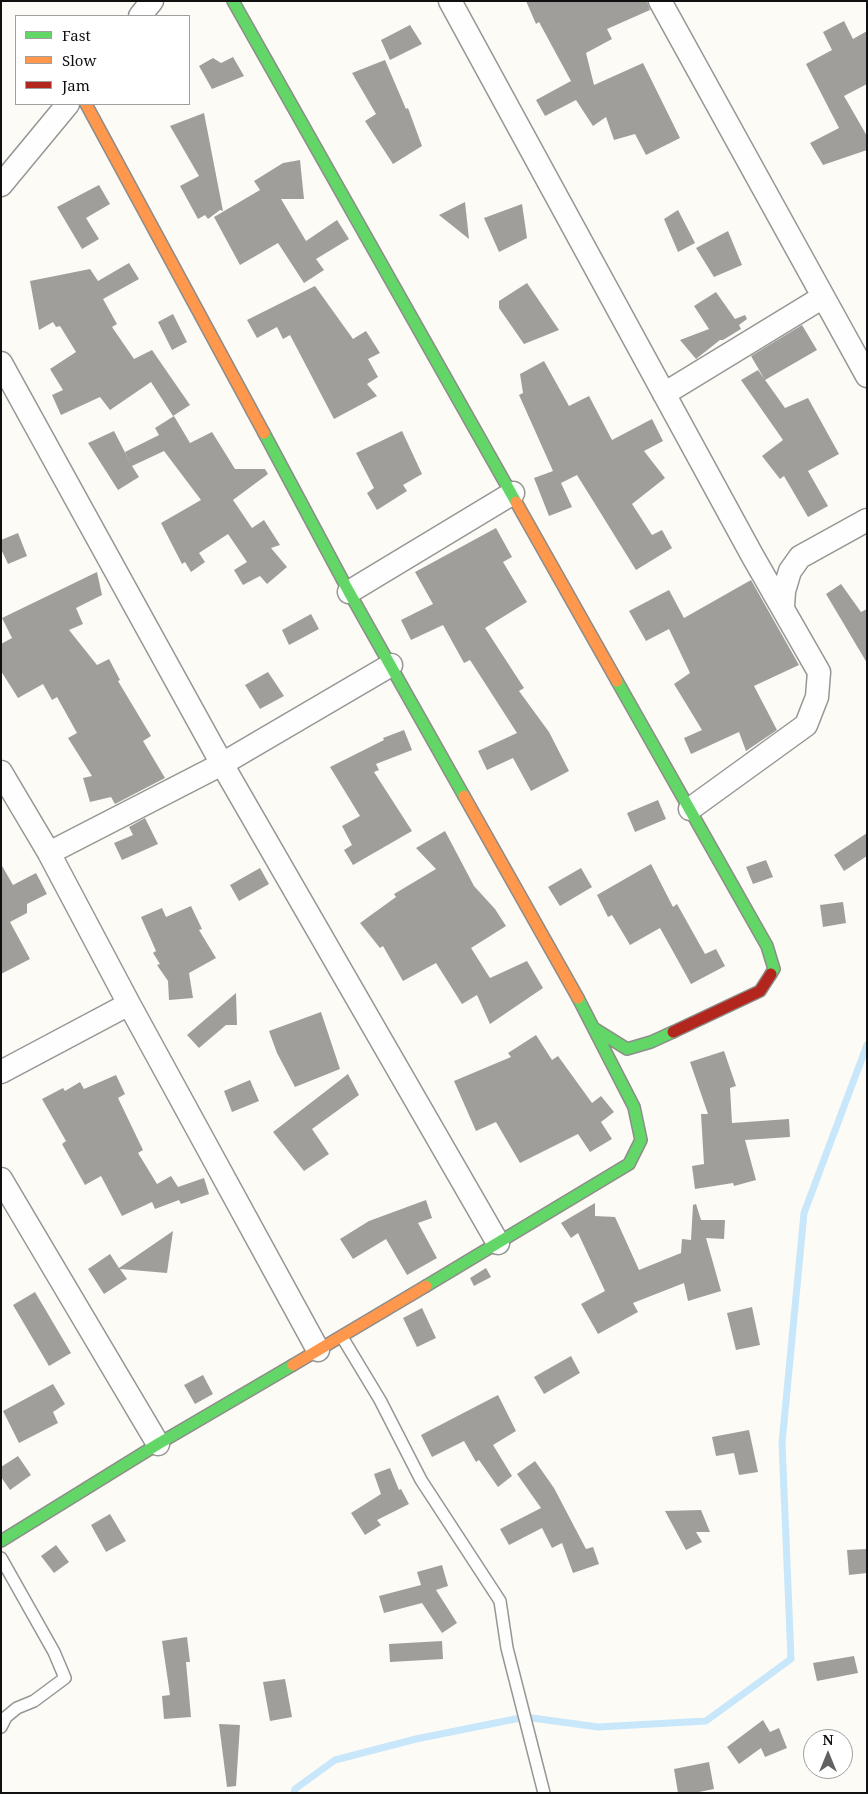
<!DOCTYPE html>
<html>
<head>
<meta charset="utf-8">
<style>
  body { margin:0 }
  #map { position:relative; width:868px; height:1794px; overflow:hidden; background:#fcfbf6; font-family:"Noto Serif",serif }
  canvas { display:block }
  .frame { position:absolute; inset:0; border:2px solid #101010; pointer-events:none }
  .legend { position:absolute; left:15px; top:15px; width:175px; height:90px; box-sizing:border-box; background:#fff; border:1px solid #9f9f9f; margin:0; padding:6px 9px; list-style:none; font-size:15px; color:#101010 }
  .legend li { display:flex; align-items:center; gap:10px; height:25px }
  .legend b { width:25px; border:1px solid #9f9f9f }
  .north { position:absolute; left:803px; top:1729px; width:50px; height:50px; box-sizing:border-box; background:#fff; border:1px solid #9f9f9f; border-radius:50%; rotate:0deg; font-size:14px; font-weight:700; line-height:20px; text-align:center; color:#101010 }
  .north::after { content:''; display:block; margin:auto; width:18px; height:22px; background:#636260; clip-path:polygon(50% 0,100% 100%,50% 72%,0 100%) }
</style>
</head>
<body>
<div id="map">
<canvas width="868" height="1794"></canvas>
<div class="frame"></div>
<ul class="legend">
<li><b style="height:6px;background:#63d668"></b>Fast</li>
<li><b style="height:6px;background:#ff974d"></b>Slow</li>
<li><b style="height:6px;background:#b3261e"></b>Jam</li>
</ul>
<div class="north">N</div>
</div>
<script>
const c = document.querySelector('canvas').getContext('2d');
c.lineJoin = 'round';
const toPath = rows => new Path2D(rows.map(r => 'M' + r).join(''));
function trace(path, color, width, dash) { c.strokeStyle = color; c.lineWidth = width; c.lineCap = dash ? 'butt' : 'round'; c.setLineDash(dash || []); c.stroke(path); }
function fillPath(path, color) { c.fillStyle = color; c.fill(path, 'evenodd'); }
const stream = toPath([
  [294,1793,295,1789,335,1760,416,1739,525,1717,598,1727,706,1721,791,1659,782,1443,804,1213,867,1045]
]);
const building = toPath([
  [526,1,647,1,650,10,607,29,612,39,586,53,594,85,643,63,680,138,646,155,635,134,614,140,606,117,593,126,576,100,545,116,536,100,571,81,539,22,536,24],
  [844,21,853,39,867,31,867,84,844,96,867,136,867,150,823,165,810,143,839,128,806,64,832,50,823,32],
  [410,25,422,44,390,60,381,40],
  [233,57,244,76,212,89,199,66,213,58,221,63],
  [385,60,406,109,408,108,422,146,393,164,365,121,376,114,352,73],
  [204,113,223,211,220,210,208,219,205,215,198,219,180,186,199,176,170,126],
  [300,160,304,199,281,199,306,241,337,220,349,239,316,259,324,270,304,283,278,243,240,265,214,217,260,190,254,181,283,163],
  [99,185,110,204,86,218,99,239,82,249,57,207],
  [465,202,469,239,439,215],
  [522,204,527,238,499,252,484,218],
  [678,210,695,243,678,252,664,219],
  [728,231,742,265,714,277,696,248],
  [129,263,139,279,103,299,117,324,112,327,134,359,152,350,190,405,173,416,151,382,110,410,100,397,61,415,52,395,63,390,50,369,76,352,60,326,56,327,53,322,39,330,30,281,90,269,98,281],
  [527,283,559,330,524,344,499,308,499,301],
  [315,286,353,339,366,331,380,353,368,359,378,377,367,384,377,396,334,419,290,335,283,339,277,327,257,338,247,320],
  [716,292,735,319,745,315,747,319,739,325,741,329,723,340,720,340,696,359,680,340,709,329,694,306],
  [173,314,187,342,172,350,158,322],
  [802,325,817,350,765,380,751,356],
  [544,361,569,406,589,396,612,440,652,419,663,441,644,451,665,478,632,504,652,535,662,530,672,548,636,570,577,475,561,483,572,507,549,516,534,478,553,471,519,395,523,393,520,374],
  [758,370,785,408,808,398,839,454,808,471,828,506,808,517,784,476,780,479,762,456,783,440,741,380],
  [174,416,190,443,212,432,235,469,265,469,268,474,233,500,252,528,264,520,280,545,271,548,287,567,267,584,260,576,243,585,234,570,247,562,228,534,199,553,205,562,191,572,185,562,182,564,161,523,201,500,164,451,132,466,139,477,118,490,88,443,114,431,132,466,125,452,159,435,155,428],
  [402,431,422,474,403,485,407,491,377,510,367,493,374,488,356,453],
  [496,528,512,557,503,562,527,602,485,628,524,688,519,691,549,732,569,771,531,791,513,758,487,770,478,751,517,733,470,660,464,663,443,625,411,640,401,620,433,604,415,572],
  [18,533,27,556,8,564,1,549,1,540],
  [97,572,102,595,76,608,83,624,69,630,97,665,109,659,120,680,118,681,151,736,143,741,165,778,115,804,111,797,90,802,83,778,92,776,68,738,77,733,57,697,52,700,43,684,18,698,1,671,1,644,12,638,2,618],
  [751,580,799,665,754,686,777,730,746,751,739,732,691,754,684,738,702,730,674,684,690,673,669,629,646,641,629,611,669,590,684,618],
  [841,584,861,612,867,609,867,663,826,594],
  [311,614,319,629,289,645,282,630],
  [268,672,284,696,260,709,245,685],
  [404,730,412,750,376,764,379,770,374,772,412,831,353,865,344,850,352,845,342,826,360,816,330,767,384,740,383,738],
  [658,800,666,819,635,832,627,813],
  [145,818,158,844,122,860,114,843,133,835,129,827],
  [445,831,474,886,495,909,506,926,471,948,490,978,527,961,543,988,490,1024,477,995,462,1004,436,963,403,981,383,946,380,948,360,923,396,897,394,894,436,869,416,848],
  [867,833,867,856,844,871,834,855],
  [766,860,773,877,753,884,746,867],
  [1,864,13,885,36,873,47,894,27,904,27,913,10,922,30,959,1,974],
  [651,864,673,907,677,904,705,954,716,949,725,966,691,984,660,928,630,945,612,915,608,917,597,895],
  [260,868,269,884,239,901,230,885],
  [581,868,592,887,560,906,548,887],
  [843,902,846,923,823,927,820,905],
  [191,906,202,929,199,930,216,958,189,973,193,998,169,1000,168,981,157,965,160,964,153,953,156,951,141,917,162,908,166,917],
  [236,993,237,1025,226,1025,199,1048,187,1035],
  [321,1012,340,1069,295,1087,277,1053,269,1031],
  [536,1035,552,1060,558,1056,592,1103,601,1096,614,1112,601,1122,612,1139,590,1152,578,1134,520,1163,496,1122,476,1131,454,1081,511,1057,508,1053],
  [724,1051,736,1086,730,1088,732,1123,789,1119,790,1137,745,1140,756,1180,734,1186,733,1183,695,1189,692,1166,704,1164,701,1114,708,1114,690,1062],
  [348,1074,359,1095,312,1129,329,1154,304,1171,273,1132],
  [116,1075,125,1094,118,1098,143,1150,138,1153,157,1184,171,1176,178,1187,204,1178,209,1194,181,1204,179,1200,155,1209,152,1202,122,1216,101,1176,85,1185,62,1144,66,1141,42,1099,63,1088,65,1091,80,1082,84,1089],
  [250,1080,259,1101,232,1112,224,1091],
  [426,1200,432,1218,418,1223,437,1258,407,1275,386,1239,353,1259,340,1239,369,1221],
  [595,1203,595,1216,615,1217,639,1270,681,1253,682,1239,691,1240,693,1205,696,1204,701,1220,725,1220,724,1239,706,1238,721,1291,688,1301,684,1283,633,1303,638,1312,598,1334,581,1304,605,1291,578,1233,571,1238,561,1223],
  [173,1231,167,1273,120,1269,127,1279,104,1294,88,1269,110,1254,119,1268],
  [486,1268,491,1277,474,1286,470,1278],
  [35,1292,71,1353,49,1366,13,1305],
  [752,1307,760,1345,736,1350,727,1313],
  [422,1308,436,1338,417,1347,403,1318],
  [571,1356,580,1373,544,1394,534,1377],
  [203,1375,213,1394,195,1404,184,1385],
  [53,1384,65,1404,53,1412,58,1423,19,1443,3,1411],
  [498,1395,516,1431,493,1445,512,1476,498,1487,479,1460,476,1462,464,1441,432,1457,421,1435],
  [749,1430,758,1472,739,1475,734,1453,716,1456,712,1437],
  [18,1456,31,1475,10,1490,1,1477,1,1467],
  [535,1461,554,1488,586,1549,593,1547,599,1564,573,1573,562,1543,552,1548,542,1528,509,1545,500,1529,541,1508,517,1474],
  [390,1468,399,1490,401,1489,409,1504,377,1520,381,1525,365,1535,351,1513,381,1494,374,1474],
  [701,1510,710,1532,696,1532,702,1542,686,1550,665,1511],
  [110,1514,126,1541,106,1552,91,1525],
  [56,1545,69,1562,54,1573,41,1556],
  [867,1549,867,1573,849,1575,847,1550],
  [442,1565,448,1586,436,1590,457,1623,442,1633,422,1603,384,1613,379,1596,421,1585,417,1572],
  [187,1637,190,1662,186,1662,191,1717,164,1719,162,1696,170,1695,162,1641],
  [442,1641,443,1659,390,1662,389,1644],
  [854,1656,858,1673,817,1681,813,1663],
  [285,1679,292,1717,270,1721,263,1682],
  [763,1720,770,1732,779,1728,787,1748,765,1757,761,1748,739,1764,727,1747],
  [219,1724,240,1725,236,1786,227,1787],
  [709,1762,714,1789,694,1793,678,1793,674,1769]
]);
const lane = toPath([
  [342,1337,380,1400,421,1480,500,1601,507,1648,544,1793],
  [1,1558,54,1652,65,1678,34,1701,17,1708,6,1717,1,1727]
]);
const street = toPath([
  [450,1,752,555,819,672,817,697,806,725,690,809],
  [660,1,867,376],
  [140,16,152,1],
  [1,185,68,104],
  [1,363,222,764,498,1243],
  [664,394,823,297],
  [349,592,513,493],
  [783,607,784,591,790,571,800,557,867,520],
  [1,772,49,853,129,1004,318,1350],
  [49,853,222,764,391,665],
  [1,1072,129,1004],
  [1,1179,158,1444]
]);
const fast = toPath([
  [233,1,516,502],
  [264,433,349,592,464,796],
  [617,681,767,946,774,969,771,974],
  [595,1029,627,1049,651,1042,673,1032],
  [426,1286,629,1164,641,1140,634,1107,578,998],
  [1,1541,158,1444,293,1365]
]);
const slow = toPath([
  [86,104,264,433],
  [516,502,617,681],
  [464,796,578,998],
  [293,1365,426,1286]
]);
const jam = toPath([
  [673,1032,760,991,771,974]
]);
trace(stream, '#c8e7fb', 7);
fillPath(building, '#a09e9b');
trace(lane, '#969694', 14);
trace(street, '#969694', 25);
trace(fast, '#8d8c8a', 14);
trace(slow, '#8d8c8a', 14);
trace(jam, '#8d8c8a', 14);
trace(lane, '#fffefe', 11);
trace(street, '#fffefe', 22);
trace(fast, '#63d668', 11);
trace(slow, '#ff974d', 11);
trace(jam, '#b3261e', 11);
</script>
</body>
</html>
